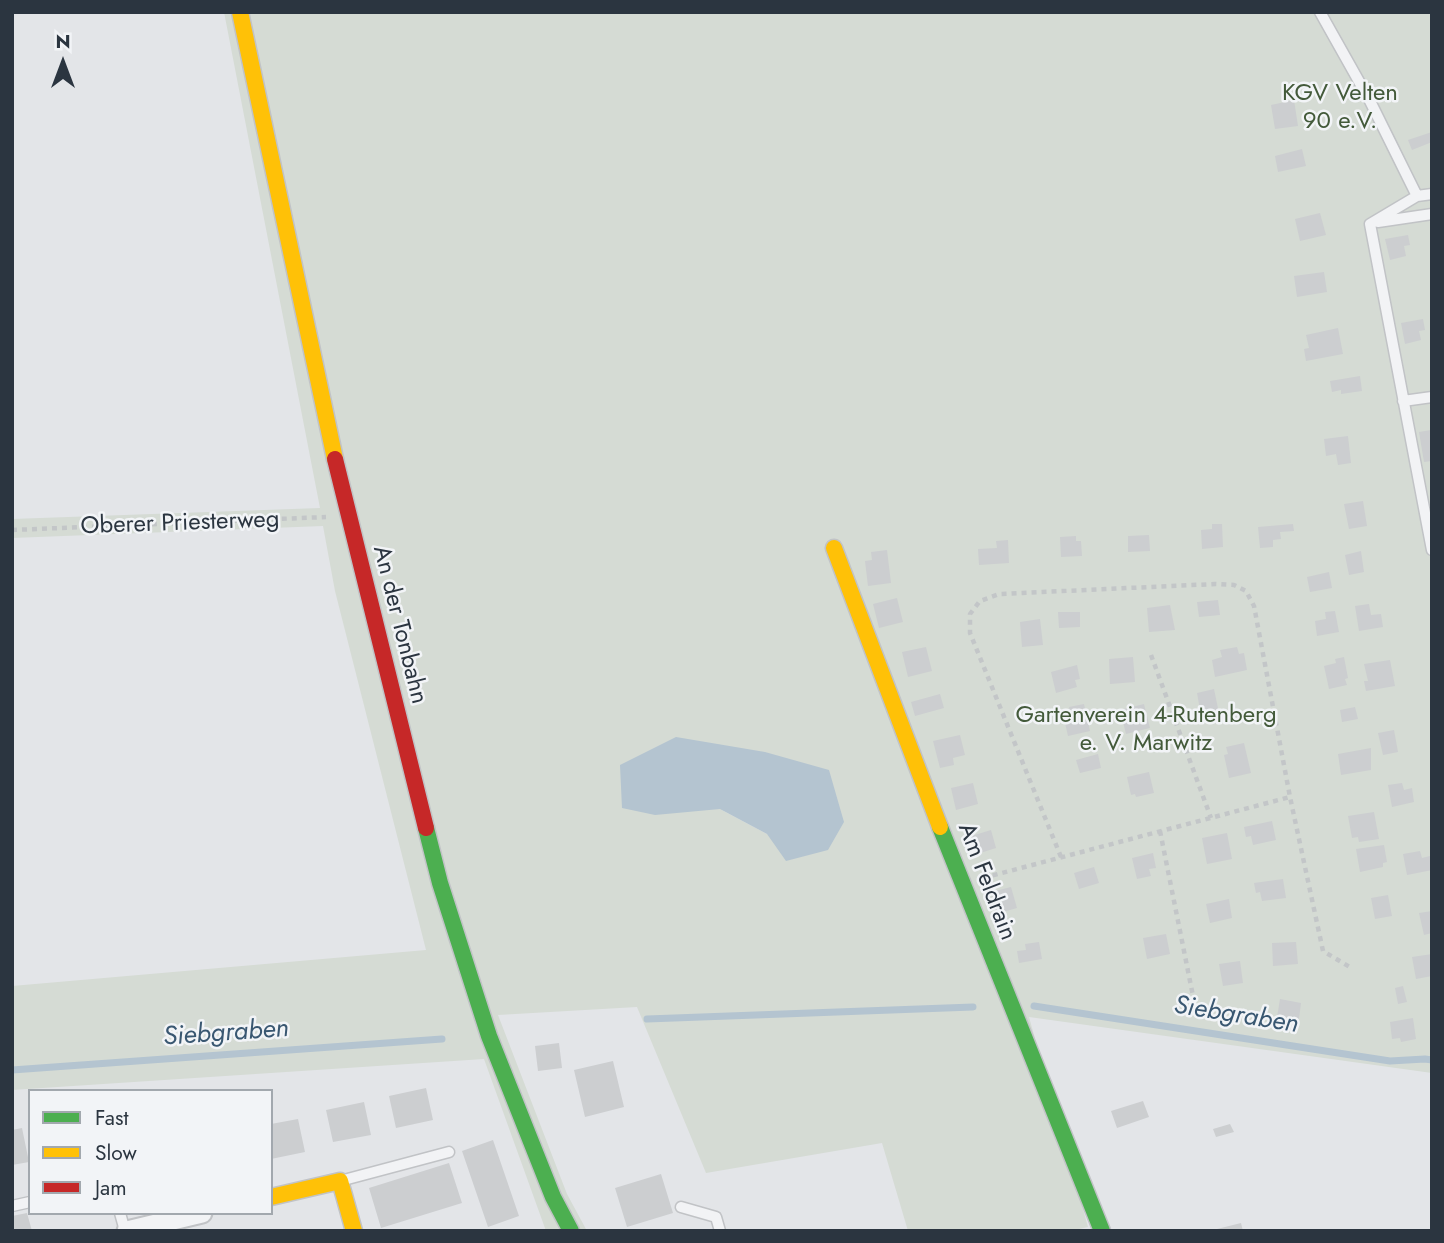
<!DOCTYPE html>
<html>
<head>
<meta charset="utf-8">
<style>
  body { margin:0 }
  #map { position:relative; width:1444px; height:1243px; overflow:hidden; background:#e3e5e8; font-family:Jost,sans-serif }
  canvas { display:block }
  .frame { position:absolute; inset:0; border:14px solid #2b3540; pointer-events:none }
  .legend { position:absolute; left:28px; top:1089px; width:245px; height:126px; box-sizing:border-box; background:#f2f4f7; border:2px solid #a2a8ae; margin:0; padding:9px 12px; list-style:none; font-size:21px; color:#2b3540 }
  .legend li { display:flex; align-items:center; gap:14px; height:35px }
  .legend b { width:35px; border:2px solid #a2a8ae }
  .north { position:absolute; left:28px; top:28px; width:70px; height:70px; -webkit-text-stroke:5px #f2f4f7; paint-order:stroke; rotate:0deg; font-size:19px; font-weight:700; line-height:28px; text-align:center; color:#2b3540 }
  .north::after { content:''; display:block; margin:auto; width:24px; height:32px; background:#2b3540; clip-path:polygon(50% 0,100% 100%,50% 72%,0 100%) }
</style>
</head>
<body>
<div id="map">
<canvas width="1444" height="1243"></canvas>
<div class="frame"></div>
<ul class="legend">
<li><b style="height:9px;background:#4caf50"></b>Fast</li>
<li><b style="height:9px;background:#ffc107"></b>Slow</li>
<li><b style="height:9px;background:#c62828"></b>Jam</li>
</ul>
<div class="north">N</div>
</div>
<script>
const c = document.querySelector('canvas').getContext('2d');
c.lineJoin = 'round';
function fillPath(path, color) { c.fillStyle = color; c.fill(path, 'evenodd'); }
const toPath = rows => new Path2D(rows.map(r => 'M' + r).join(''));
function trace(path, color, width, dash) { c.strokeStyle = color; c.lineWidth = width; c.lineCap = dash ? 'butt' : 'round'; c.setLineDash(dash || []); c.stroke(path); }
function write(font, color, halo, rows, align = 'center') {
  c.font = font + ' Jost,sans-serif'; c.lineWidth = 5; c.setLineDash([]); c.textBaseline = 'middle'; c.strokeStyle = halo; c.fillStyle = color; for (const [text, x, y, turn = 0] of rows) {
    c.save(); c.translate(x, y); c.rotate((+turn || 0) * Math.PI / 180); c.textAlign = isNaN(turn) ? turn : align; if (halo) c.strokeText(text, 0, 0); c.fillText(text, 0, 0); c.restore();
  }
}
const green = toPath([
  [224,12,1432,12,1432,1073,1029,1017,1088,1227,1070,1231,908,1231,882,1143,706,1173,637,1007,498,1015,567,1194,587,1231,546,1231,484,1059,12,1090,12,986,426,950,335,591,323,526,12,538,12,519,320,508],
  [720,809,828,850,767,834]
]);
const water = toPath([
  [676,737,765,752,829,770,844,822,828,850,786,861,767,834,720,809,655,815,622,808,620,765]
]);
const stream = toPath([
  [1034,1006,1390,1061,1425,1059,1432,1060],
  [647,1019,973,1007],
  [12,1070,442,1039]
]);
const building = toPath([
  [1294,100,1298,126,1275,129,1271,105],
  [1432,132,1432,142,1412,150,1408,140],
  [1302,149,1306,166,1278,172,1275,156],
  [1320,213,1326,235,1300,241,1295,219],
  [1408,235,1410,245,1404,246,1406,256,1390,260,1385,239],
  [1324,272,1327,292,1297,297,1294,276],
  [1423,319,1425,330,1419,331,1421,340,1405,344,1401,323],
  [1338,328,1343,354,1306,361,1304,349,1309,348,1306,335],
  [1360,376,1362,391,1341,394,1341,390,1332,392,1330,381],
  [1431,430,1432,461,1424,462,1419,432],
  [1348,436,1351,463,1338,465,1336,454,1326,456,1324,439],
  [1363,501,1367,526,1349,529,1344,504],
  [1212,524,1222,524,1223,547,1202,549,1201,530,1212,529],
  [1293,524,1294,531,1280,532,1281,539,1273,540,1273,547,1260,548,1258,527],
  [1149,535,1150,551,1128,552,1128,536],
  [1076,536,1076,541,1081,541,1082,556,1061,557,1060,537],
  [1008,540,1009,563,979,565,978,549,997,548,996,541],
  [887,550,891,583,868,586,865,561,872,560,871,552],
  [1361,551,1364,572,1349,575,1345,555],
  [1329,572,1332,588,1310,592,1307,577],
  [897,598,903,622,879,628,873,604],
  [1218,600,1220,615,1199,617,1197,602],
  [1369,604,1371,615,1381,614,1383,627,1359,631,1355,606],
  [1170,605,1175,630,1149,632,1147,608],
  [1335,611,1339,632,1317,636,1315,621,1326,619,1325,612],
  [1058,612,1080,612,1080,627,1059,628],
  [1040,619,1043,645,1022,647,1020,622],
  [926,647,932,671,908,677,902,652],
  [1237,647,1239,654,1244,653,1247,670,1215,677,1212,660,1222,657,1220,650],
  [1133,657,1135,682,1110,684,1109,659],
  [1344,657,1348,678,1345,679,1347,685,1329,689,1324,666,1336,663,1335,659],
  [1390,660,1395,686,1366,691,1364,681,1368,681,1364,664],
  [1077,665,1080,679,1075,680,1077,687,1056,693,1051,672],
  [1214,689,1220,718,1202,721,1197,693],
  [940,694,944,708,915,716,911,702],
  [1084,704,1090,731,1068,736,1063,714,1070,712,1069,707],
  [1144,704,1150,728,1126,734,1120,710],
  [1355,707,1358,719,1342,722,1340,710],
  [1394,730,1398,752,1383,755,1378,733],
  [960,735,965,755,953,758,954,765,940,768,933,741],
  [1244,743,1251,773,1229,778,1224,755,1228,754,1226,747],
  [1371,748,1371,770,1341,775,1338,754],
  [1098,754,1101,768,1080,773,1076,760],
  [1149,772,1154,793,1136,797,1135,794,1131,795,1127,777],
  [973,783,978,804,956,810,951,788],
  [1402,783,1404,790,1412,788,1414,802,1392,807,1388,785],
  [1374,812,1379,839,1359,842,1358,837,1352,838,1348,816],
  [1272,821,1276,840,1253,845,1251,836,1246,837,1244,827],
  [991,830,996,848,974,855,968,837],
  [1227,833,1232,859,1207,864,1202,838],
  [1384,845,1387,862,1383,863,1383,867,1360,872,1356,849],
  [1420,851,1422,858,1430,856,1432,870,1407,875,1403,854],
  [1153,853,1156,868,1149,869,1151,876,1137,879,1132,858],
  [1094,867,1099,883,1079,889,1074,873],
  [1283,879,1286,898,1262,901,1260,892,1256,893,1254,883],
  [1011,887,1017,908,996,914,991,892],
  [1388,895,1392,916,1375,919,1371,898],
  [1229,899,1232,918,1210,923,1206,904],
  [1432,911,1432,933,1424,935,1419,913],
  [1166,934,1170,954,1147,959,1143,938],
  [1039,942,1042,959,1019,963,1017,951,1026,950,1025,944],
  [1296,942,1298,964,1273,966,1272,943],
  [1432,954,1432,976,1416,979,1412,957],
  [1240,961,1243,983,1223,986,1219,964],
  [1403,986,1407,1002,1398,1004,1395,988],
  [1280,999,1301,1003,1298,1027,1276,1024],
  [1413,1018,1416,1039,1401,1042,1400,1038,1392,1039,1390,1022],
  [559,1043,562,1068,538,1071,535,1046],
  [613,1061,624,1107,585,1117,574,1070],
  [426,1088,433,1120,396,1128,389,1096],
  [1143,1101,1149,1117,1117,1128,1111,1111],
  [364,1102,371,1135,333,1142,326,1110],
  [298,1119,305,1152,271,1159,271,1124],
  [1230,1124,1234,1132,1216,1137,1213,1129],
  [22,1128,29,1162,12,1165,12,1130],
  [493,1140,519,1216,488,1227,462,1151],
  [449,1163,462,1203,381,1228,369,1188],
  [661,1174,673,1213,627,1227,615,1188],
  [27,1213,32,1231,12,1231,12,1216],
  [1241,1223,1243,1231,1217,1231,1217,1229]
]);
const path = toPath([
  [12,530,326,517],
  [1151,655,1211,818],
  [1160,831,1194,1001],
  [1061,857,970,633,970,614,980,601,999,594,1215,584,1234,585,1246,591,1254,606,1290,797],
  [983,878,1290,797,1323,951,1353,969]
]);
const lane = toPath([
  [1320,12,1370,101,1417,196,1432,194],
  [1417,196,1370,224,1432,550],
  [1378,222,1432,214],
  [1403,401,1432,397],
  [340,1181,449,1152],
  [12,1206,30,1202],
  [681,1207,716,1217,720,1231],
  [120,1213,125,1231]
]);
const street = toPath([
  [127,1231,202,1213]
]);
const fast = toPath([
  [940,827,1102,1231],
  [426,828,440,883,489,1036,553,1197,571,1231]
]);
const slow = toPath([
  [240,12,335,459],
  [834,548,940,827],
  [271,1197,340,1181,354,1231]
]);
const jam = toPath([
  [335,459,426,828]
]);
const parkNames = [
  ["KGV Velten",1340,94],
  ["90 e.V.",1340,122],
  ["Gartenverein 4-Rutenberg",1146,716],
  ["e. V. Marwitz",1146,744]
];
const streetNames = [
  ["Oberer Priesterweg",180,524,-2],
  ["An der Tonbahn",399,625,76],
  ["Am Feldrain",986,882,69]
];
const waterNames = [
  ["Siebgraben",1236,1016,9],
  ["Siebgraben",226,1034,-4]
];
fillPath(green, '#d5dbd4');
fillPath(water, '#b4c4d0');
trace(stream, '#b4c4d0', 7);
fillPath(building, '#ccced0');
trace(lane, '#c1c3c6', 13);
trace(street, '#c1c3c6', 23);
trace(fast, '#c1c3c6', 19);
trace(slow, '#c1c3c6', 19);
trace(jam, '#c1c3c6', 19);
trace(path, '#c3c6c8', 4.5, [5, 5]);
trace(lane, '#f2f3f5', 10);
trace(street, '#f2f3f5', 19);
trace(fast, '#4caf50', 16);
trace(slow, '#ffc107', 16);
trace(jam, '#c62828', 16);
write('24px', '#435a3a', '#f2f4f7', parkNames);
write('24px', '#2b3540', '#f2f4f7', streetNames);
write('italic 26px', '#395771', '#f2f4f7', waterNames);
</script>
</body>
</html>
